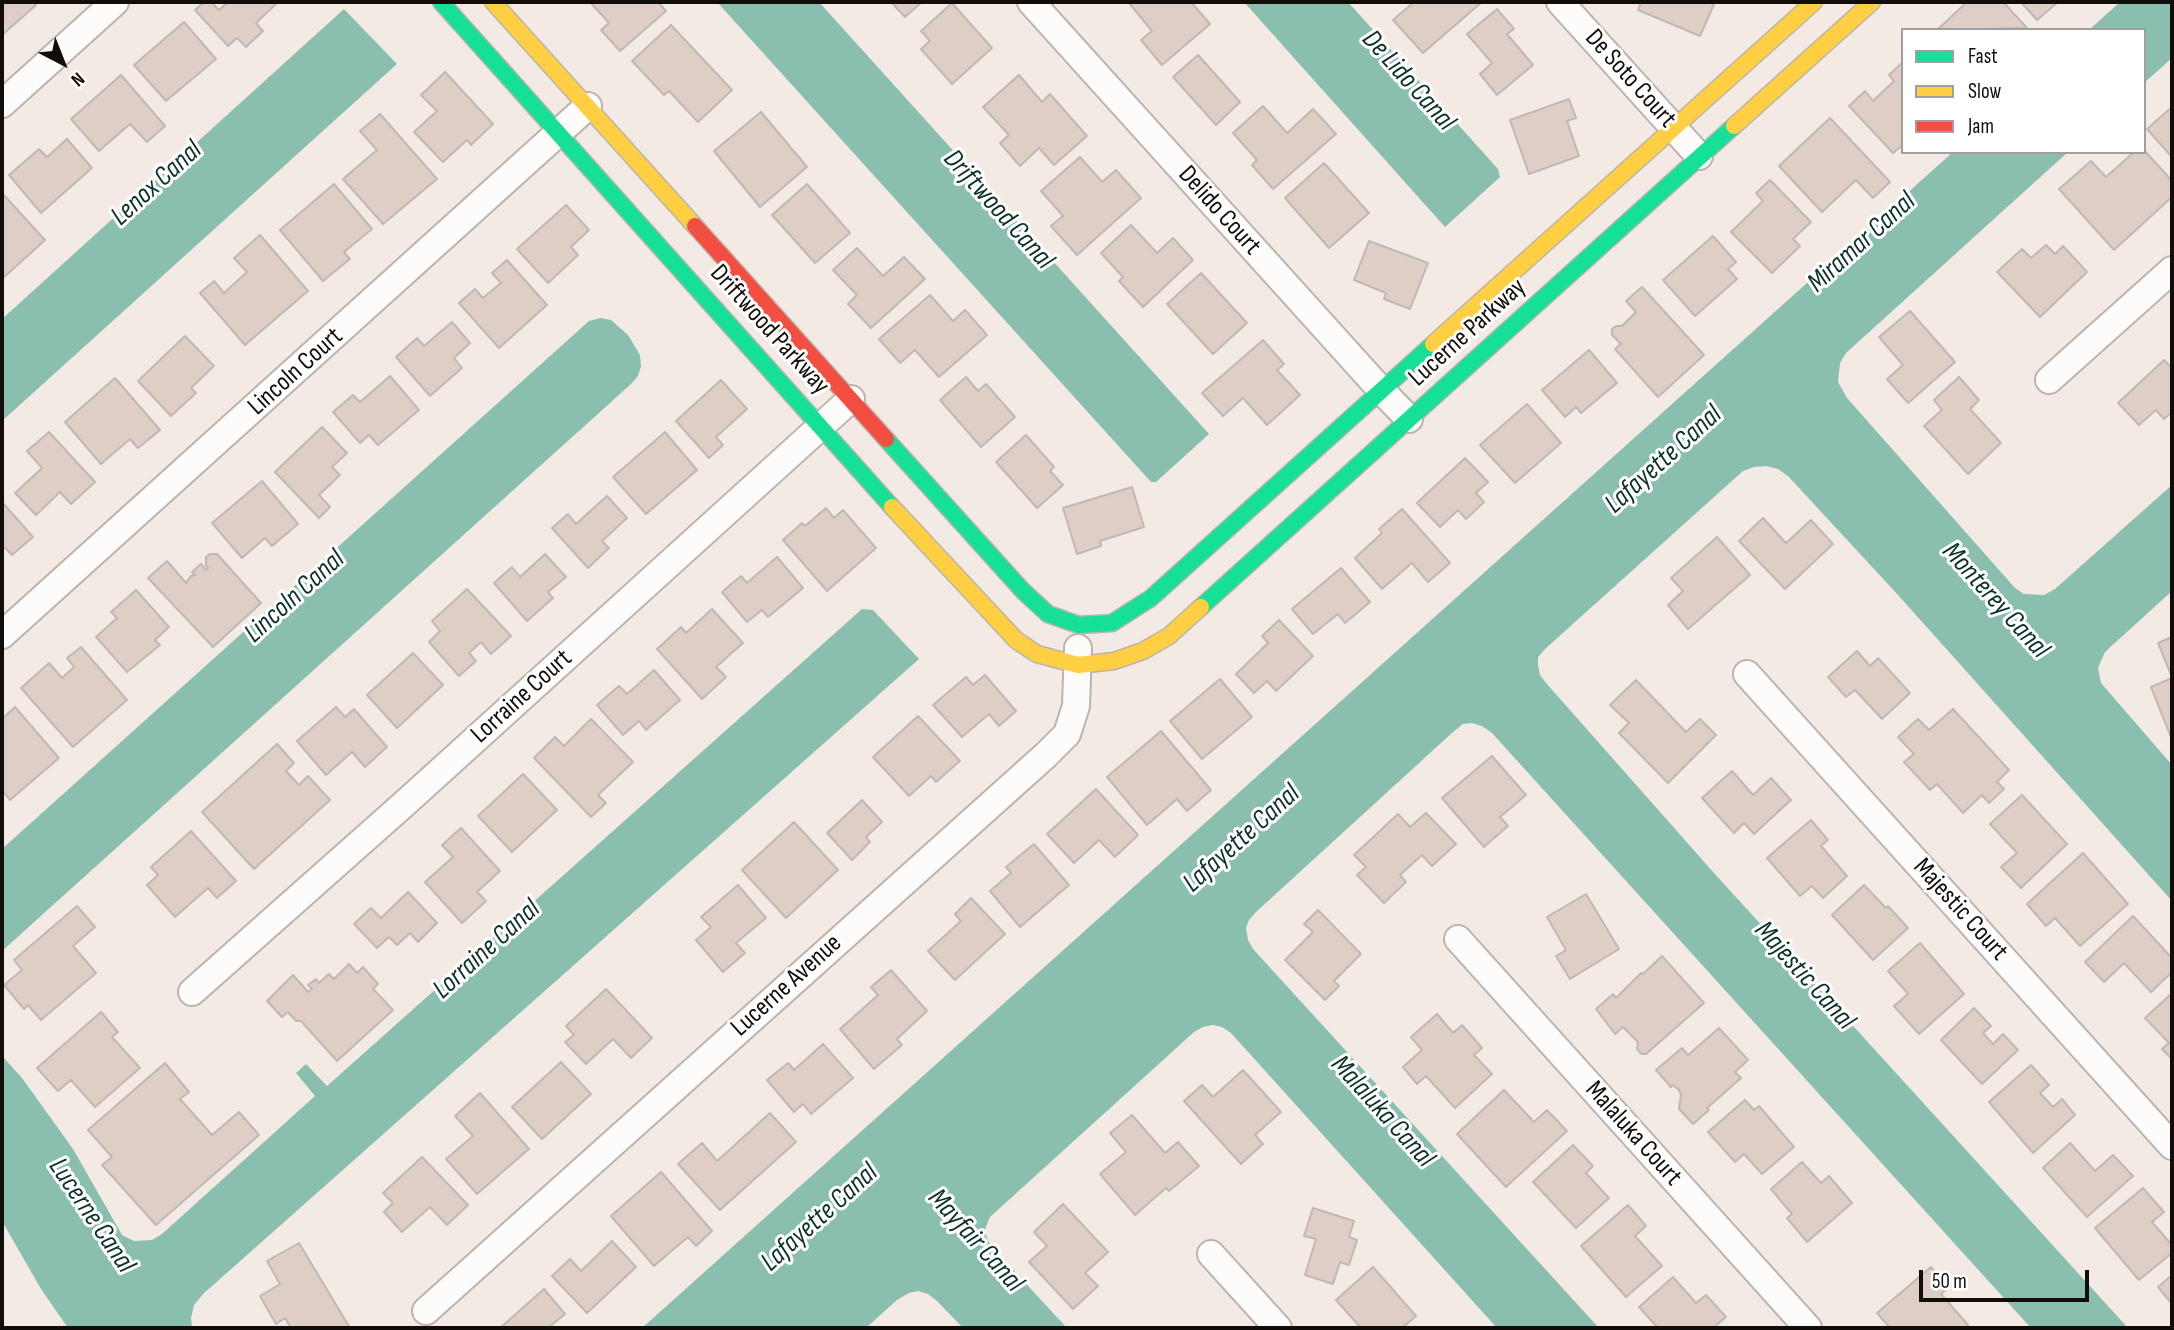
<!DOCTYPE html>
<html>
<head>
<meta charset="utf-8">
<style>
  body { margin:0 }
  #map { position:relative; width:2174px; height:1330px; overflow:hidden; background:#f4eae4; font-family:"Sofia Sans Condensed",sans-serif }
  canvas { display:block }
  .frame { position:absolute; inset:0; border:4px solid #130d09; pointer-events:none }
  .legend { position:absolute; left:1901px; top:28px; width:245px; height:126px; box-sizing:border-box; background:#fff; border:2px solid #a19e9d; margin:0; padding:9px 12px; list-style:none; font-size:21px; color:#130d09 }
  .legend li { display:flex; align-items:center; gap:14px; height:35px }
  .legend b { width:35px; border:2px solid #a19e9d }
  .north { position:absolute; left:28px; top:28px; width:70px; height:70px; -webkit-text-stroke:5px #fff; paint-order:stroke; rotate:138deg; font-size:19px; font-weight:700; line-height:28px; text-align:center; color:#130d09 }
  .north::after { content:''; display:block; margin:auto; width:24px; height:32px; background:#130d09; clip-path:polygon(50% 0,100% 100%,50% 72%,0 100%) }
  .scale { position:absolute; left:1919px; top:1270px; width:170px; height:32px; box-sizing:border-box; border:4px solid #130d09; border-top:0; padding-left:9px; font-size:21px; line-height:24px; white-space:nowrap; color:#130d09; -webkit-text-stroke:5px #fff; paint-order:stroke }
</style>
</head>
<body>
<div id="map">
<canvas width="2174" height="1330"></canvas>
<div class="frame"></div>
<ul class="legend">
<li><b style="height:9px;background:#16e098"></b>Fast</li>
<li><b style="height:9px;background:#ffcf43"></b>Slow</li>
<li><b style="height:9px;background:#f24e42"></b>Jam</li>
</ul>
<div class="north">N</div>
<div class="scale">50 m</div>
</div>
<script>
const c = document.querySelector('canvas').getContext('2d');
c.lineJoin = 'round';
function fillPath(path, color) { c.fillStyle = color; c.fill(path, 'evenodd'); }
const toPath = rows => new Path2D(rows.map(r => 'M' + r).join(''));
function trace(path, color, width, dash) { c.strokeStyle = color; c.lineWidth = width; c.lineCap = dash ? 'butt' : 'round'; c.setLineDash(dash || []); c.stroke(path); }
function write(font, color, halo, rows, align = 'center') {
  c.font = font + ' "Sofia Sans Condensed",sans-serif'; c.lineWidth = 6; c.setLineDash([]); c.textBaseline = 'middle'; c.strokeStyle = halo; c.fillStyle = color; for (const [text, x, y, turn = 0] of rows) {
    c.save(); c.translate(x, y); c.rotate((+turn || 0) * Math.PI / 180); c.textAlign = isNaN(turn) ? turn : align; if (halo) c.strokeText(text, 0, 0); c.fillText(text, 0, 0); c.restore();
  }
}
const water = toPath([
  [717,2,819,2,1209,434,1156,482,1151,482],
  [1244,2,1348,2,1498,169,1500,177,1445,227],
  [2120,2,2172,2,2172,58,2144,83,2144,30,2089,30],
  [344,9,397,64,2,421,2,319],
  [1953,152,2068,152,1846,353,1840,363,1838,382,1847,398,2015,588,2024,594,2044,595,2055,589,2172,485,2172,591,2105,652,2098,668,2101,683,2172,765,2172,901,1898,595,1788,476,1778,469,1766,466,1754,467,1743,471,1545,649,1538,657,1538,665,1540,675,1546,683,1714,873,2128,1328,2031,1328,1492,733,1482,726,1472,723,1463,724,1453,732,1256,912,1249,920,1246,928,1248,940,1253,949,1599,1328,1497,1328,1231,1033,1222,1027,1213,1025,1203,1027,1194,1032,990,1217,985,1229,987,1239,993,1248,1067,1328,963,1328,937,1301,928,1294,918,1291,909,1293,897,1300,866,1328,642,1328],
  [601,318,611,320,628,335,640,355,641,366,638,376,631,384,2,951,2,849,589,321],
  [862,609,873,610,919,659,203,1294,194,1305,191,1318,192,1328,68,1328,41,1289,2,1221,2,1056,22,1078,73,1149,122,1235,134,1241,152,1240,162,1234,315,1096,296,1073,306,1064,327,1086]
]);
const building = toPath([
  [2,2,32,2,36,5,2,35,2,2],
  [204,2,211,2,219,10,228,2,278,2,256,23,263,31,246,47,237,38,228,46,195,10,204,2],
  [590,2,658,2,666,11,620,51,601,30,609,23,590,2],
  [891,2,922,2,905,17,891,2],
  [1130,2,1191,2,1210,24,1162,65,1141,40,1152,31,1129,3,1130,2],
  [1414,2,1482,2,1423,53,1393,20,1414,2],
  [1641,2,1715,2,1700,36,1638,10,1641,2],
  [1967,2,2003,2,2027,28,1937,30,1967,2],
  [2021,2,2058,2,2037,20,2021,2],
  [952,3,992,48,952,84,921,49,930,41,921,31,952,3],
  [1497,9,1514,29,1507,34,1533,65,1497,95,1480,74,1492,63,1467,34,1497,9],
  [184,22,216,59,166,101,134,65,184,22],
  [671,25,732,90,698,122,669,91,664,95,632,61,671,25],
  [1198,55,1240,102,1216,125,1173,77,1198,55],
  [1903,62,1903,145,1893,153,1849,106,1865,91,1873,101,1894,81,1889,75,1903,62],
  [445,72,493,124,471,145,467,140,443,162,414,132,437,111,421,95,445,72],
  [121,75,165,126,147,142,130,124,99,151,71,119,121,75],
  [1019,75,1042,102,1050,94,1087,136,1054,165,1039,148,1020,166,1000,143,1009,135,983,107,1019,75],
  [1569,99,1576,118,1567,121,1579,156,1529,174,1510,120,1569,99],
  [1263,106,1287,133,1313,109,1336,134,1273,189,1252,165,1257,160,1233,133,1263,106],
  [2172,107,2172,157,2147,129,2172,107],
  [761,112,807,167,760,207,714,151,761,112],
  [380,114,437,179,383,224,343,179,377,150,360,131,380,114],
  [1830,118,1890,182,1873,198,1856,180,1822,212,1779,166,1830,118],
  [67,139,92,168,41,213,9,175,39,149,47,157,67,139],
  [2144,150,2172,181,2172,197,2114,250,2059,189,2091,161,2106,177,2134,152,2144,152,2144,150],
  [1080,157,1102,182,1116,170,1141,198,1077,255,1051,226,1063,216,1041,191,1080,157],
  [1324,163,1369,213,1329,248,1285,198,1324,163],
  [1770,180,1811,222,1793,239,1800,246,1772,273,1731,232,1763,201,1756,193,1770,180],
  [334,184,372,229,344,252,350,259,323,281,280,230,334,184],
  [807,184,850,233,815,263,772,215,807,184],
  [2,193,45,240,2,279,2,193],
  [566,205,589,230,571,247,578,255,548,283,517,249,566,205],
  [1131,225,1157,253,1173,238,1193,260,1143,307,1119,281,1123,277,1101,253,1131,225],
  [260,235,308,291,245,345,200,293,214,281,224,293,247,272,234,258,260,235],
  [1713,236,1736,262,1728,269,1737,279,1695,316,1663,280,1713,236],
  [1369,241,1428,263,1410,309,1384,299,1386,293,1354,280,1369,241],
  [2046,245,2055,254,2063,246,2087,272,2040,317,1997,272,2022,249,2031,258,2046,245],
  [857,248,883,276,904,257,925,279,871,328,848,304,857,295,833,270,857,248],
  [507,260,547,305,499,348,459,303,475,289,483,298,501,283,492,273,507,260],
  [1201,273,1247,323,1213,354,1167,304,1201,273],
  [1642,287,1704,355,1658,397,1615,349,1621,344,1612,335,1612,329,1616,326,1622,326,1636,312,1626,301,1642,287],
  [930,295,953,321,965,310,987,335,939,377,915,350,900,363,879,339,930,295],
  [1910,311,1955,362,1908,403,1887,379,1903,365,1879,337,1910,311],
  [452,322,470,343,454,358,462,368,430,396,396,357,417,338,424,346,452,322],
  [185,336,214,366,191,388,196,393,171,416,138,381,185,336],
  [1263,340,1284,364,1277,370,1300,395,1267,425,1243,398,1223,416,1202,393,1263,340],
  [1589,350,1617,383,1581,413,1576,407,1565,417,1542,390,1589,350],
  [2164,360,2172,368,2172,412,2164,419,2156,410,2139,425,2118,403,2164,360],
  [390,376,419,410,378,445,369,435,360,443,333,412,353,395,360,402,390,376],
  [966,377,978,391,986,384,1015,417,981,447,940,400,966,377],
  [1959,377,1979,400,1970,409,2001,443,1968,474,1924,426,1942,410,1934,400,1959,377],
  [115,378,160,430,138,448,130,439,101,464,65,422,115,378],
  [721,380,747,409,716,437,723,445,709,458,676,421,721,380],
  [1527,404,1561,443,1515,483,1480,445,1527,404],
  [322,427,347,453,332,467,340,475,319,495,330,507,319,518,275,472,322,427],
  [49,432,95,482,71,504,60,492,36,515,15,493,42,468,27,451,49,432],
  [665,432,697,470,646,514,613,477,665,432],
  [1026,435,1054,467,1050,471,1063,485,1037,508,996,462,1026,435],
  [1465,458,1488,482,1476,493,1484,502,1466,519,1458,510,1440,527,1417,503,1465,458],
  [262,481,298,524,272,546,265,538,242,558,212,523,262,481],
  [1132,487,1144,527,1100,541,1101,546,1077,554,1063,508,1132,487],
  [607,496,627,518,602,541,609,548,588,568,552,528,568,514,576,524,607,496],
  [2,502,33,537,12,555,3,546,2,547,2,502],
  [826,508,834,518,843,510,876,548,827,591,783,540,802,523,805,526,826,508],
  [1402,509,1450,563,1428,582,1412,563,1382,589,1355,558,1382,533,1379,529,1402,509],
  [1763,518,1786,543,1811,520,1833,544,1785,589,1739,541,1763,518],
  [1717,537,1750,575,1688,629,1668,605,1683,591,1671,578,1717,537],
  [210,554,217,554,261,603,213,647,148,578,167,561,186,583,191,576,195,575,192,572,201,564,206,570,208,568,206,565,206,557,210,554],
  [545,554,566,577,548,592,553,598,527,621,494,583,512,567,520,577,545,554],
  [777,557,803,588,768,617,762,610,747,622,722,592,741,576,747,583,777,557],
  [1341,568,1370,602,1345,623,1338,614,1313,634,1292,609,1341,568],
  [467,589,511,636,491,654,481,642,469,653,476,661,459,676,429,642,440,631,432,621,467,589],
  [136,590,169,627,155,640,160,645,127,672,96,637,117,618,111,612,136,590],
  [712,609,743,643,716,667,726,677,702,699,657,649,681,627,686,633,712,609],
  [1279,620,1313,656,1276,691,1267,681,1254,693,1236,674,1268,643,1262,636,1279,620],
  [2172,637,2172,677,2158,643,2172,637],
  [81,647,127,700,73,747,21,688,49,663,62,678,74,667,67,658,81,647],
  [1857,651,1870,666,1878,658,1910,693,1882,719,1855,690,1846,697,1828,677,1857,651],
  [413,653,443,685,397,728,367,695,413,653],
  [654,670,680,700,646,730,639,721,623,735,597,705,619,686,627,694,654,670],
  [985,675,1016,711,999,726,989,714,962,737,933,705,966,677,973,685,985,675],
  [2172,678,2172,734,2170,735,2151,687,2172,678],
  [1220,679,1252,717,1202,759,1170,721,1220,679],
  [1636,680,1686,732,1700,719,1716,735,1668,783,1619,733,1629,723,1610,705,1636,680],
  [15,707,59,758,10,800,2,790,2,719,15,707],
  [336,707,345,717,354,709,387,747,365,767,352,752,326,775,297,741,336,707],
  [1953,709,2009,770,1997,782,2004,789,1989,803,1982,795,1963,813,1937,784,1930,790,1904,762,1914,754,1898,737,1918,719,1929,730,1953,709],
  [918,716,960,761,936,782,931,776,909,796,873,757,918,716],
  [591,719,633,762,598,795,606,803,591,817,534,758,555,737,564,746,591,719],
  [1161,731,1211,790,1187,811,1177,799,1147,825,1107,777,1161,731],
  [277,744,294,763,286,771,299,785,308,776,330,800,254,869,202,812,277,744],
  [1492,756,1526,795,1500,817,1508,826,1484,847,1442,798,1492,756],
  [1732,771,1753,795,1771,778,1791,800,1754,834,1744,823,1734,833,1702,798,1732,771],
  [523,774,557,810,512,852,478,816,523,774],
  [1096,789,1138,835,1115,857,1099,840,1074,863,1047,834,1096,789],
  [2022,795,2067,844,2021,888,2001,867,2017,853,1990,824,2022,795],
  [862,800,882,822,866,837,870,842,852,860,827,833,862,800],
  [1426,813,1456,844,1432,866,1422,855,1400,875,1406,882,1384,903,1357,875,1366,867,1354,855,1398,814,1410,827,1426,813],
  [1811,820,1828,840,1821,846,1847,876,1823,898,1812,886,1800,896,1767,858,1811,820],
  [794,822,838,870,786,918,742,870,794,822],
  [461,828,500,871,477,892,486,901,462,923,425,882,453,857,442,845,461,828],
  [191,831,236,881,217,898,208,888,175,917,147,885,158,875,151,867,191,831],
  [1034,844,1069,885,1020,927,990,891,1011,873,1006,867,1034,844],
  [2083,853,2128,904,2080,946,2055,918,2046,926,2027,904,2083,853],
  [738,885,766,918,736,943,745,953,723,972,696,940,711,927,701,917,738,885],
  [1864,885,1886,908,1888,906,1908,928,1873,960,1832,915,1864,885],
  [408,892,437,923,418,942,410,933,397,945,389,937,377,948,354,924,371,908,381,918,408,892],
  [1586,894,1619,949,1570,979,1556,956,1566,950,1547,917,1586,894],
  [971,898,1005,934,955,980,928,951,961,921,955,914,971,898],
  [77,906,95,927,73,946,96,973,41,1020,28,1005,24,1009,4,985,22,970,14,960,77,906],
  [1318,910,1361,954,1334,981,1339,986,1325,1000,1285,960,1313,932,1304,924,1318,910],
  [2133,916,2172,958,2172,972,2151,992,2124,963,2104,982,2085,962,2133,916],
  [1920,943,1964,994,1919,1034,1894,1006,1908,994,1888,971,1920,943],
  [1662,956,1704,1003,1646,1054,1641,1054,1637,1049,1638,1042,1623,1027,1615,1034,1596,1009,1613,994,1616,998,1641,973,1643,974,1662,956],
  [349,964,357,973,363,967,378,984,373,989,393,1010,337,1061,301,1021,296,1021,288,1012,282,1017,267,1001,293,975,308,992,312,989,308,985,316,979,319,983,329,974,334,979,349,964],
  [891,970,927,1011,897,1039,902,1045,874,1069,840,1029,878,995,871,987,891,970],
  [606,989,652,1038,631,1058,613,1039,586,1064,565,1042,574,1035,566,1026,606,989],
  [2172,993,2172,1059,2162,1049,2169,1043,2145,1018,2172,993],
  [1974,1008,1991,1026,1983,1033,1993,1044,2003,1034,2018,1050,1982,1084,1941,1040,1974,1008],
  [101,1012,118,1032,112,1037,140,1068,95,1107,71,1080,58,1091,37,1068,101,1012],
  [1437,1014,1453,1033,1462,1025,1482,1048,1474,1055,1492,1074,1455,1108,1426,1076,1417,1084,1403,1067,1422,1050,1411,1037,1437,1014],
  [1719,1028,1748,1060,1735,1072,1741,1078,1707,1108,1709,1110,1693,1124,1679,1109,1681,1095,1679,1090,1673,1085,1671,1087,1656,1070,1682,1048,1688,1055,1719,1028],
  [823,1044,853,1078,811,1114,803,1104,794,1112,767,1080,788,1063,794,1070,823,1044],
  [561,1062,591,1094,542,1139,512,1107,561,1062],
  [165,1063,189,1092,180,1099,212,1135,239,1112,259,1135,156,1225,102,1165,112,1157,88,1130,165,1063],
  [2031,1065,2049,1085,2040,1093,2053,1107,2062,1099,2075,1115,2033,1153,1989,1102,2031,1065],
  [1243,1070,1281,1112,1255,1135,1263,1144,1241,1164,1184,1101,1202,1085,1213,1097,1243,1070],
  [1504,1090,1534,1122,1547,1110,1567,1131,1506,1187,1457,1134,1504,1090],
  [480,1093,529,1149,477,1194,446,1159,473,1136,455,1116,480,1093],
  [1745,1100,1754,1110,1759,1106,1794,1147,1762,1174,1744,1154,1735,1162,1708,1132,1745,1100],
  [770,1113,796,1142,720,1210,678,1164,702,1143,717,1161,770,1113],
  [1132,1115,1165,1153,1178,1142,1199,1166,1169,1191,1166,1188,1135,1215,1100,1174,1126,1152,1110,1133,1132,1115],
  [2070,1143,2095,1171,2113,1155,2133,1176,2087,1217,2043,1168,2070,1143],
  [1573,1145,1593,1166,1586,1173,1609,1198,1576,1228,1533,1182,1573,1145],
  [422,1157,468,1205,447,1225,430,1207,402,1232,384,1212,393,1203,383,1193,422,1157],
  [1802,1162,1821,1183,1829,1176,1852,1203,1807,1242,1787,1218,1792,1214,1771,1189,1802,1162],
  [661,1172,712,1231,696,1246,688,1237,654,1266,611,1216,661,1172],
  [2143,1188,2164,1212,2152,1222,2172,1245,2172,1253,2139,1280,2095,1228,2143,1188],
  [1063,1204,1108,1252,1085,1273,1098,1286,1073,1309,1029,1262,1047,1246,1034,1232,1063,1204],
  [1628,1205,1646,1226,1635,1236,1662,1266,1626,1297,1581,1246,1628,1205],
  [1313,1208,1354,1221,1349,1237,1357,1240,1349,1265,1340,1262,1333,1284,1305,1275,1316,1239,1304,1236,1313,1208],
  [612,1241,636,1267,587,1313,552,1276,570,1259,581,1271,612,1241],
  [299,1243,350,1328,291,1328,285,1318,276,1324,260,1296,280,1284,267,1261,299,1243],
  [1373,1267,1416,1316,1402,1328,1361,1328,1336,1300,1373,1267],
  [1931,1267,1948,1288,1941,1294,1968,1325,1964,1328,1890,1328,1877,1313,1931,1267],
  [2172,1275,2172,1304,2158,1287,2172,1275],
  [1673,1277,1696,1303,1706,1295,1726,1317,1713,1328,1658,1328,1639,1307,1673,1277],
  [544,1289,565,1314,548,1328,500,1328,544,1289]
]);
const street = toPath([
  [1031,2,1381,390,1409,419],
  [1560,2,1699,156],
  [2,104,115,2],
  [2049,380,2172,270],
  [2,635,588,106],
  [1747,674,2172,1146],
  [1458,939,1808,1328],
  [192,992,404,804,851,399],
  [1211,1254,1278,1328],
  [426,1311,1046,755,1067,734,1076,706,1078,648]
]);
const fast = toPath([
  [441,2,892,507],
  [886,439,1023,591,1048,614,1079,625,1112,623,1151,598,1433,344],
  [1201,607,1734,126]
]);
const slow = toPath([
  [493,2,695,226],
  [1734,126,1872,2],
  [1433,344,1814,2],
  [892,507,1016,640,1037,654,1078,665,1114,661,1143,651,1169,636,1201,607]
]);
const jam = toPath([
  [695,226,886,439]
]);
const streetNames = [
  ["De Soto Court",1630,79,48],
  ["Delido Court",1219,211,48],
  ["Driftwood Parkway",769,330,48],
  ["Lucerne Parkway",1468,333,-42],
  ["Lincoln Court",296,372,-42],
  ["Lorraine Court",522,697,-42],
  ["Majestic Court",1960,910,48],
  ["Lucerne Avenue",787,986,-42],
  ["Malaluka Court",1633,1134,48]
];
const waterNames = [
  ["De Lido Canal",1408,81,48],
  ["Lenox Canal",157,184,-42],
  ["Driftwood Canal",998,210,48],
  ["Miramar Canal",1862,243,-42],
  ["Lafayette Canal",1664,460,-42],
  ["Lincoln Canal",295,597,-42],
  ["Monterey Canal",1995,601,48],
  ["Lafayette Canal",1242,839,-42],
  ["Lorraine Canal",487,950,-42],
  ["Majestic Canal",1804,976,48],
  ["Malaluka Canal",1382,1112,48],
  ["Lucerne Canal",91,1216,56],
  ["Lafayette Canal",820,1218,-42],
  ["Mayfair Canal",975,1241,48]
];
fillPath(water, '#8abeae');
fillPath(building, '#decec5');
trace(building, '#c0b8b4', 2);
trace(street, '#bbb3ae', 30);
trace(fast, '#bbb3ae', 19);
trace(slow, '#bbb3ae', 19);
trace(jam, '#bbb3ae', 19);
trace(street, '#fdfcfb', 26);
trace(fast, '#16e098', 16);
trace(slow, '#ffcf43', 16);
trace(jam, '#f24e42', 16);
write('26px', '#130d09', '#fff', streetNames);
write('italic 28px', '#0c322a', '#fff', waterNames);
</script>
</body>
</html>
